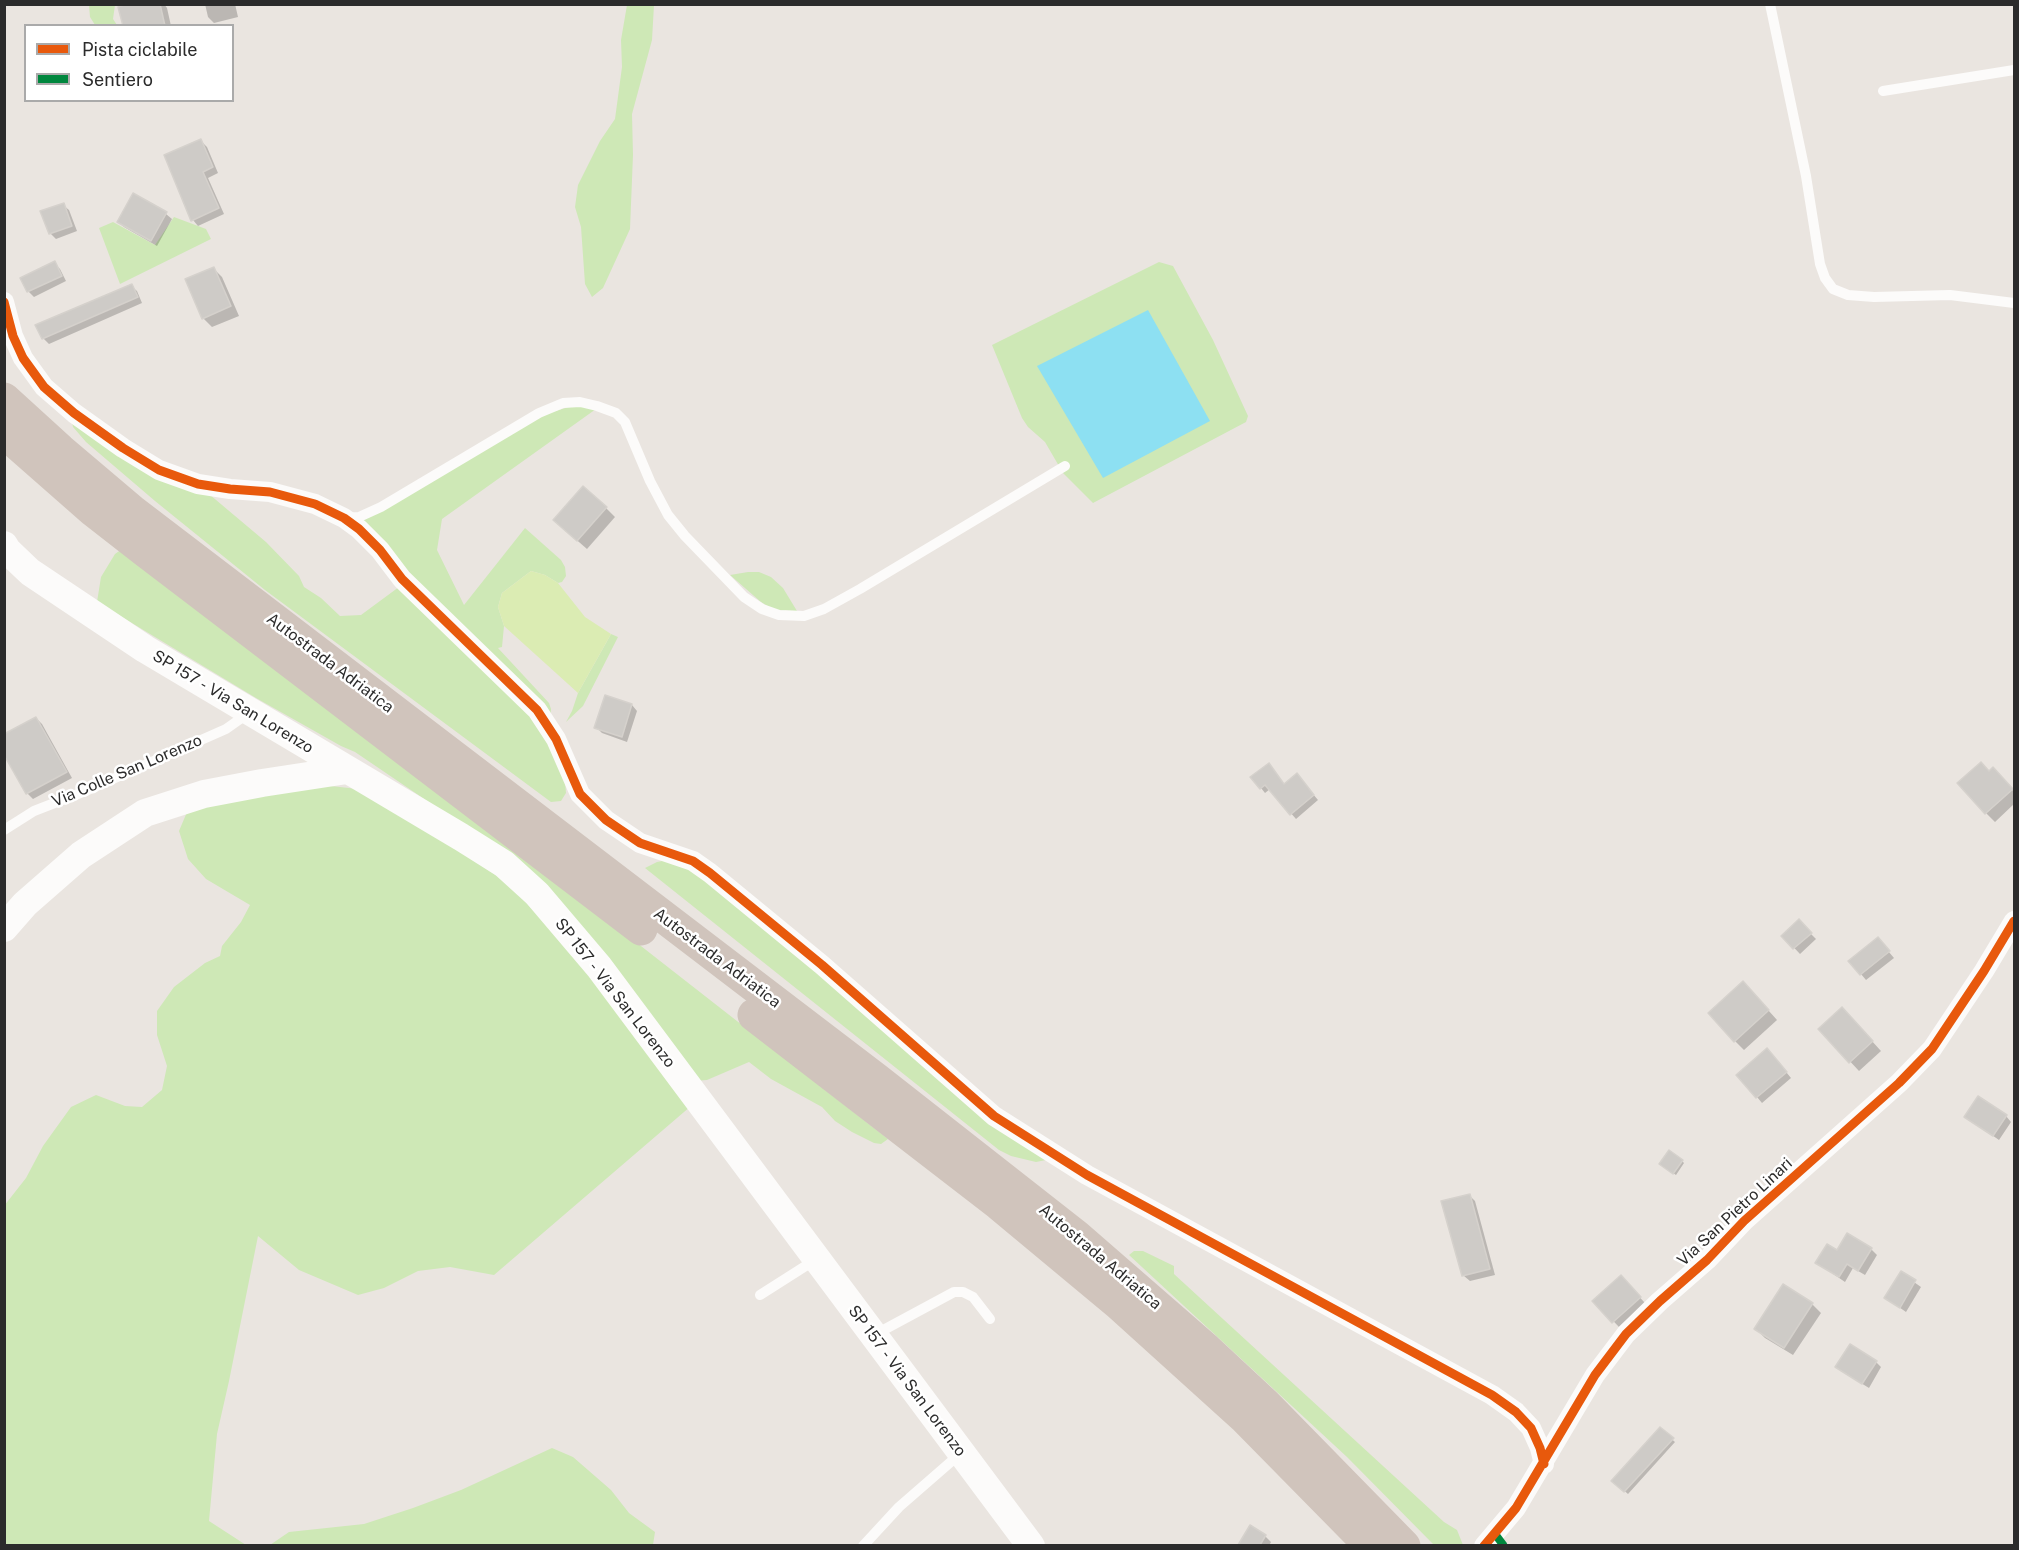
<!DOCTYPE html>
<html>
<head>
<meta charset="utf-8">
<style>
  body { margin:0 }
  #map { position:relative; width:2019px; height:1550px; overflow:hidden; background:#eae5e0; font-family:"Public Sans",sans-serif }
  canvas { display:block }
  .frame { position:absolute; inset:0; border:6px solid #2b2b2b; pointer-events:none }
  .legend { position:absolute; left:24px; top:24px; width:210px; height:78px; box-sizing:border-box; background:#fff; border:2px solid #aaa; margin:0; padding:8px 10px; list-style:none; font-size:18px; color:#2b2b2b }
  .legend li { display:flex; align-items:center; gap:12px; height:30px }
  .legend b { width:30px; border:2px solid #aaa }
</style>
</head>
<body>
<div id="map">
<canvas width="2019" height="1550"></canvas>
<div class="frame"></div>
<ul class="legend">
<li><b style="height:8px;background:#e8590c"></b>Pista ciclabile</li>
<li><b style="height:8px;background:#00873e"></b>Sentiero</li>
</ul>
</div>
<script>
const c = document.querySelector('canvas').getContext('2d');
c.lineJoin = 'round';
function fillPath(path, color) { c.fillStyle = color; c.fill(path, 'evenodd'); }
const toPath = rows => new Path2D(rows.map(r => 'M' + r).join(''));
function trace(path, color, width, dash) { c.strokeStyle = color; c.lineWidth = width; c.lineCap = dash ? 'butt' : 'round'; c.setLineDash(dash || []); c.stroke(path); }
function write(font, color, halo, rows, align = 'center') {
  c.font = font + ' "Public Sans",sans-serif'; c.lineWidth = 5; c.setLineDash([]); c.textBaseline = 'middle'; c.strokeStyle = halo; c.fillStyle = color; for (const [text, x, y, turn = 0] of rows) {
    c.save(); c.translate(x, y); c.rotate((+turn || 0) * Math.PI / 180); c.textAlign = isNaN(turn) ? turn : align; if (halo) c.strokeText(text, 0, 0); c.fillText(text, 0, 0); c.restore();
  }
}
const green = toPath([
  [89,5,115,5,113,19,117,25,95,25,90,17],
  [627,5,654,5,652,40,632,114,633,155,630,229,603,288,592,297,585,284,581,227,575,207,578,185,600,141,615,119,622,67,621,40],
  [174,217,206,229,211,239,120,284,99,228,113,222,155,245],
  [1159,262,1173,266,1213,340,1248,416,1246,422,1093,503,1063,473,1045,442,1028,427,1022,418,992,345],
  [579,404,596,409,442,519,437,550,464,605,525,528,561,560,565,567,566,576,562,582,558,583,545,575,531,571,502,593,498,607,504,626,502,647,498,648,549,703,551,709,550,723,360,521,542,415],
  [72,422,203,489,266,542,299,576,304,587,321,598,340,616,361,615,403,584,544,726,565,781,566,793,561,801,551,802,265,590,155,501,86,442,73,427],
  [122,549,559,882,888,1139,881,1144,874,1143,852,1132,835,1121,822,1107,771,1079,749,1062,707,1080,694,1081,436,807,355,752,341,746,256,698,97,602,101,577,115,554],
  [748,572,759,572,771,577,783,588,797,611,774,610,761,602,730,575],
  [611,634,618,637,583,706,566,722,572,711,578,693],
  [313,784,367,790,515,888,543,916,691,1106,494,1275,450,1267,418,1271,384,1288,358,1295,299,1270,258,1236,229,1381,217,1434,209,1521,246,1545,5,1545,4,1206,26,1178,43,1146,71,1107,96,1095,125,1106,142,1107,162,1090,167,1066,157,1035,157,1011,174,987,205,963,220,956,222,946,241,922,250,905,206,879,188,859,179,831,190,805],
  [673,859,685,860,1046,1153,1046,1160,1036,1162,1011,1156,999,1150,645,868,657,862],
  [1134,1251,1143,1251,1174,1266,1174,1274,1444,1522,1457,1530,1463,1545,1434,1545,1347,1457,1129,1255],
  [552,1448,573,1457,611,1490,629,1513,655,1532,653,1545,270,1545,289,1532,364,1524,413,1508,461,1490]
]);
const pitch = toPath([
  [531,571,545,575,558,583,585,617,611,634,578,693,504,626,498,607,502,593]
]);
const water = toPath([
  [1148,310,1210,421,1103,478,1037,366]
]);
const shadow = toPath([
  [134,4,164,4,167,8,171,26,124,26],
  [205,4,235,4,238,17,214,23,208,17],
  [201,141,207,147,218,173,208,178,224,214,198,226,193,220],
  [134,195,166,214,172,219,157,246,124,227,119,222],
  [63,205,69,210,77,231,56,239,50,233],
  [54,263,60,269,66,281,34,297,28,291],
  [213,268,222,277,239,316,212,327,203,318],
  [131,286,137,291,142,303,49,344,43,338],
  [606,508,615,517,587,549,564,529],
  [606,697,632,705,637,711,627,742,602,733,596,727],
  [36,718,42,724,72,778,33,799,27,793,4,752],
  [1990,772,2002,778,2014,792,2014,804,1995,822,1986,813],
  [1253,778,1285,785,1301,780,1318,800,1296,819,1270,789,1265,793],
  [1799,922,1816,939,1800,954,1783,936],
  [1883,945,1894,958,1866,980,1850,961],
  [1752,992,1777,1020,1744,1050,1735,1041],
  [1851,1018,1881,1051,1859,1071,1820,1029],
  [1773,1056,1791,1078,1762,1103,1757,1097],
  [2006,1116,2011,1122,1999,1140,1966,1117],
  [1682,1161,1684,1163,1676,1175,1663,1166],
  [1469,1195,1475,1201,1495,1275,1470,1281,1464,1276],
  [1871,1249,1877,1255,1865,1275,1853,1268,1845,1282,1817,1263,1837,1252],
  [1901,1273,1921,1287,1906,1312,1886,1298],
  [1621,1277,1645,1303,1619,1327,1594,1301],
  [1812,1304,1821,1313,1793,1355,1765,1338,1756,1329],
  [1876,1362,1881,1367,1869,1388,1843,1372,1837,1367],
  [1660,1429,1675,1442,1628,1494,1613,1481],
  [1250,1527,1265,1536,1271,1542,1269,1546,1239,1546]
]);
const building = toPath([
  [127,4,160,4,165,26,123,26,118,7,127,4],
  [201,139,213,167,203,172,219,208,191,221,164,155,201,139],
  [133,193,167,212,151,241,117,222,133,193],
  [64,203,72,226,49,234,40,211,64,203],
  [55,261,62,276,27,292,20,278,55,261],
  [214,267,231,306,202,319,185,279,214,267],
  [132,284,138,297,42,339,35,325,132,284],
  [583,486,607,507,577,541,553,520,583,486],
  [605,695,632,704,622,737,594,728,605,695],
  [36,717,67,772,26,794,4,755,4,734,36,717],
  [1981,762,1989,771,1993,767,2013,789,1985,814,1957,783,1981,762],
  [1269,763,1284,784,1297,773,1314,795,1290,815,1265,785,1260,789,1250,777,1269,763],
  [1799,919,1812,933,1793,949,1781,936,1799,919],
  [1878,937,1890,951,1860,975,1848,961,1878,937],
  [1743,981,1769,1010,1734,1042,1708,1013,1743,981],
  [1842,1007,1873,1041,1849,1063,1818,1029,1842,1007],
  [1767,1048,1787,1072,1756,1098,1736,1075,1767,1048],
  [1978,1096,2007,1115,1993,1136,1964,1117,1978,1096],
  [1669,1150,1683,1160,1673,1174,1659,1164,1669,1150],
  [1470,1194,1490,1269,1462,1276,1441,1201,1470,1194],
  [1847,1233,1872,1248,1858,1271,1847,1264,1839,1277,1815,1263,1827,1244,1837,1250,1847,1233],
  [1901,1271,1916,1280,1900,1308,1884,1298,1901,1271],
  [1621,1275,1641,1297,1612,1323,1592,1301,1621,1275],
  [1783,1284,1813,1303,1784,1348,1754,1329,1783,1284],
  [1850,1344,1877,1361,1862,1384,1835,1367,1850,1344],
  [1660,1427,1674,1438,1624,1492,1611,1481,1660,1427],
  [1250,1525,1266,1535,1260,1545,1238,1545,1250,1525]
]);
const lane = toPath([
  [1770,4,1806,176,1820,264,1825,278,1833,289,1848,295,1874,297,1950,295,2014,303],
  [1883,91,2014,70],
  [344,518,359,517,381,507,539,413,563,403,580,402,597,406,616,413,625,422,650,481,668,515,685,536,744,597,762,609,779,615,804,616,824,609,860,589,1065,466],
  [4,830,34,811,88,790,226,729,250,712],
  [760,1295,815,1260],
  [876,1334,954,1292,963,1292,973,1297,990,1319],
  [863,1546,899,1507,961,1453]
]);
const street = toPath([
  [4,302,13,336,23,358,44,387,74,413,123,448,159,470,198,484,230,489,270,492,315,504,344,518,359,529,380,550,402,579,537,710,556,739,580,794,606,820,640,843,693,861,710,873,822,965,994,1116,1087,1175,1492,1395,1516,1412,1531,1428,1540,1448,1544,1464],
  [1484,1546,1516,1508,1595,1375,1626,1334,1660,1301,1707,1260,1744,1221,1899,1083,1932,1049,1984,971,2014,921]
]);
const secondary = toPath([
  [4,545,7,550,30,572,145,649,461,837,504,864,537,894,599,967,1031,1546],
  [4,928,25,904,81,855,145,813,204,794,262,783,347,770]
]);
const highway = toPath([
  [4,399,60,450,132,511,876,1079,1076,1236,1207,1350,1265,1404,1404,1546],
  [4,432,94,511,144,550,641,929],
  [754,1015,999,1204,1118,1303,1244,1417,1371,1546]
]);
const quiet = toPath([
  [1495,1534,1504,1546]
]);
const cycleway = toPath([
  [4,302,13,336,23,358,44,387,74,413,123,448,159,470,198,484,230,489,270,492,315,504,344,518,359,529,380,550,402,579,537,710,556,739,580,794,606,820,640,843,693,861,710,873,822,965,994,1116,1087,1175,1492,1395,1516,1412,1531,1428,1540,1448,1544,1464],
  [1484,1546,1516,1508,1595,1375,1626,1334,1660,1301,1707,1260,1744,1221,1899,1083,1932,1049,1984,971,2014,921]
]);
const streetNames = [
  ["Autostrada Adriatica",330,663,37],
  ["SP 157 - Via San Lorenzo",233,702,31],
  ["Via Colle San Lorenzo",127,771,-23],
  ["Autostrada Adriatica",717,958,37],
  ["SP 157 - Via San Lorenzo",615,993,52],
  ["Via San Pietro Linari",1735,1212,-43],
  ["Autostrada Adriatica",1100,1257,40],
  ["SP 157 - Via San Lorenzo",907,1381,53]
];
fillPath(green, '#cee8b6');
fillPath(pitch, '#dbecb3');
fillPath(water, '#8de0f2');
fillPath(shadow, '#0003');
fillPath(building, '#cecbc7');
trace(building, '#d5d1cc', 1.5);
trace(lane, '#fcfbfa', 10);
trace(street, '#fcfbfa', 20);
trace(secondary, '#fcfbfa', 28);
trace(highway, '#d0c4bc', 33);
trace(quiet, '#00873e', 8, [15, 8]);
trace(cycleway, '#e8590c', 9);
write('16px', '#2b2b2b', '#fff', streetNames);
</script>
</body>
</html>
